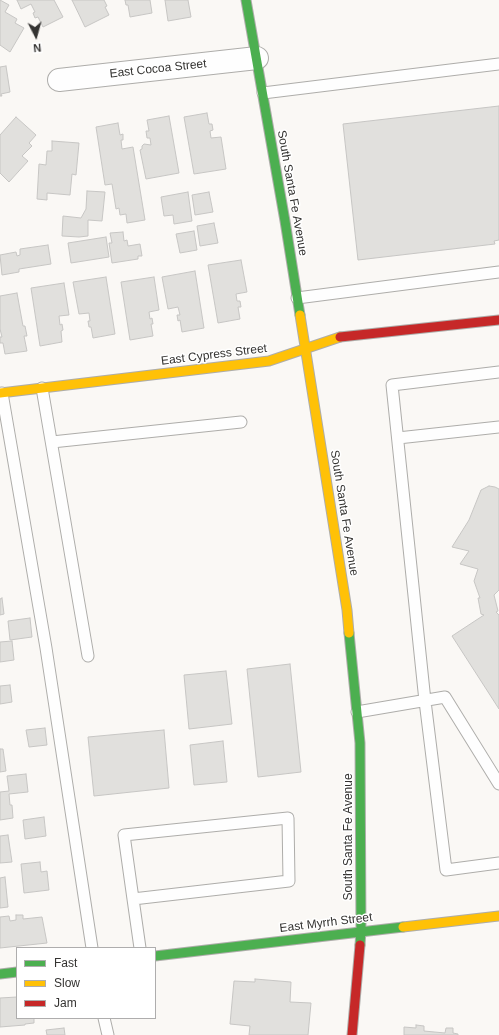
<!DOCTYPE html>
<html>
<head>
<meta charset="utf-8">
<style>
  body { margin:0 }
  #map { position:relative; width:499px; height:1035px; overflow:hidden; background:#faf8f5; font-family:Arial,sans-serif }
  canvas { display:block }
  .legend { position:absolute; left:16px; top:947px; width:140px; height:72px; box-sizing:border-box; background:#fff; border:1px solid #aeadad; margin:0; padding:5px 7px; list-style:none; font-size:12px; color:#343331 }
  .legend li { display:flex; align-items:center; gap:8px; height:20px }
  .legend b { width:20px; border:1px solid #aeadad }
  .north { position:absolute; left:16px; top:16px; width:40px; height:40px; -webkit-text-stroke:3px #fff; paint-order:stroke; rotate:174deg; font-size:11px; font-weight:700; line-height:16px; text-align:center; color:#343331 }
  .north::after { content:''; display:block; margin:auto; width:14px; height:18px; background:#343331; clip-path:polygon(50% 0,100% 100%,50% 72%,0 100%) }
</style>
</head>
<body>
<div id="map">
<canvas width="499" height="1035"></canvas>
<ul class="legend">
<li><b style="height:5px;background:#4caf50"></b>Fast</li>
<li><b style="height:5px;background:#ffc107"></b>Slow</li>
<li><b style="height:5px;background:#c62828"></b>Jam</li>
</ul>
<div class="north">N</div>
</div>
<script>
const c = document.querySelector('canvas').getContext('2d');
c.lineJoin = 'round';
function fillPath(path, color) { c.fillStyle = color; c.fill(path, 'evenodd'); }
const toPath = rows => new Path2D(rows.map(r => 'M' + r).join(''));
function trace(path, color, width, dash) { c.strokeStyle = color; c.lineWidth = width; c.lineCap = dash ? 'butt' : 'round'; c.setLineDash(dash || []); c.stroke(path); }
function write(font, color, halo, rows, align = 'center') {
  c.font = font + ' Arial,sans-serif'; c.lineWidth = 3; c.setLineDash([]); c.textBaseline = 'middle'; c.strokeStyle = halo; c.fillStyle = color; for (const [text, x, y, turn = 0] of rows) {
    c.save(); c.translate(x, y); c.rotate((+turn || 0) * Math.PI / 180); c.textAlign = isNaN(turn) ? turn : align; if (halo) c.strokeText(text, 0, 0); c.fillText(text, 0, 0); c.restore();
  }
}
const building = toPath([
  [0,0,9,5,5,12,17,19,15,23,24,28,10,52,0,45,0,0],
  [17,0,54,0,63,17,43,27,38,17,35,18,33,13,35,12,31,4,21,9,17,0],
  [72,0,104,0,107,6,105,7,109,15,85,27,72,0],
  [125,0,150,0,152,13,130,17,128,5,126,5,125,0],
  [165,0,188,0,191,17,168,21,165,0],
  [6,66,10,92,1,94,2,96,0,96,0,67,6,66],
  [499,106,499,240,494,241,495,244,358,260,343,124,499,106],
  [207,113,209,124,212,124,213,130,210,131,211,138,221,137,226,169,194,174,184,117,207,113],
  [169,116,179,173,146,179,140,150,142,149,142,146,144,144,151,145,150,138,147,138,146,131,149,131,147,120,169,116],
  [16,117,36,135,29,143,32,146,22,156,28,161,9,182,0,173,0,135,16,117],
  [118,123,120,135,123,134,123,140,121,140,122,149,133,147,145,220,127,223,126,214,120,215,119,208,116,209,112,184,105,185,96,127,118,123],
  [52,141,79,143,76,175,72,174,70,195,47,193,47,200,37,199,39,164,46,165,47,151,52,151,52,141],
  [87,191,105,192,102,221,88,220,88,236,79,237,62,236,63,216,81,218,86,209,87,191],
  [188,192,192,221,174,224,173,215,164,216,161,197,188,192],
  [209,192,213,212,195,215,192,195,209,192],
  [214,223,218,243,200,246,197,226,214,223],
  [194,231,197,250,180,253,176,234,194,231],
  [123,232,124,241,127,240,128,246,140,244,142,256,138,256,138,259,112,263,109,243,112,243,110,233,123,232],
  [106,237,109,257,71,263,68,243,106,237],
  [48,245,51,264,19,269,19,272,2,275,0,255,16,252,17,256,20,255,20,249,48,245],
  [241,260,247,292,236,294,237,301,240,301,241,307,238,307,240,319,218,323,208,265,241,260],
  [195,271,204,328,182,332,180,320,178,321,177,315,180,315,178,307,168,309,162,277,195,271],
  [106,277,115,334,93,338,91,327,89,327,88,321,90,321,89,313,79,314,73,282,106,277],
  [154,277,159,310,149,312,150,319,152,318,153,324,151,324,153,336,130,340,121,282,154,277],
  [64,283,69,315,59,316,60,325,62,324,63,330,61,331,62,342,40,346,31,288,64,283],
  [17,293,23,326,25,326,27,336,24,336,27,351,5,354,3,343,0,343,0,337,2,337,0,329,0,296,17,293],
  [489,486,495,487,499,489,499,590,494,595,498,611,496,612,499,615,499,709,452,636,484,615,481,614,478,598,480,598,474,581,478,569,460,564,469,551,452,547,469,520,481,490,489,486],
  [2,598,4,614,0,615,0,599,2,598],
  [30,618,32,637,10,640,8,621,30,618],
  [12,641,14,660,0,662,0,642,12,641],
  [290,664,301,772,258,777,247,669,290,664],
  [226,671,232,724,189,729,184,675,226,671],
  [10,685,12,702,0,704,0,686,10,685],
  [45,728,47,745,29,747,26,730,45,728],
  [164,730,169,788,94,796,88,737,164,730],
  [223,741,227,782,194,785,190,745,223,741],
  [0,749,3,749,6,771,0,772,0,749],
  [26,774,28,792,9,794,10,805,12,805,13,818,0,820,0,792,9,791,7,776,26,774],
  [44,817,46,836,25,839,23,820,44,817],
  [8,835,12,862,0,863,0,836,8,835],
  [40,862,41,872,47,871,49,890,24,893,21,864,40,862],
  [5,877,8,907,0,908,0,878,5,877],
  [16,915,23,915,23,919,42,917,47,943,0,948,0,917,9,916,10,921,16,920,16,915],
  [255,979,291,982,290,1002,311,1003,308,1035,249,1035,250,1026,230,1024,234,981,255,982,255,979],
  [17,997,17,1018,34,1018,34,1023,25,1024,25,1025,0,1027,0,998,17,997],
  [416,1025,424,1026,424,1031,445,1033,446,1028,453,1028,453,1033,458,1034,458,1035,404,1035,404,1027,416,1028,416,1025],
  [64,1028,65,1035,47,1035,46,1030,64,1028]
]);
const lane = toPath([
  [263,93,499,64],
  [297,298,499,272],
  [499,372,392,385,425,701,446,870,499,863],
  [42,388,88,656],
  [2,393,46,648,92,948],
  [398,438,499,427],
  [52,442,241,422],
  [357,712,445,697,499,784],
  [133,899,289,881,288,818,124,835,133,899,140,948],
  [104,1018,108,1035]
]);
const street = toPath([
  [59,80,257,58]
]);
const fast = toPath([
  [246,0,285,221,300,315],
  [349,633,360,743,361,931,360,945],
  [155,956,403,927],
  [0,974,17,972]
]);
const slow = toPath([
  [300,315,347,610,349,633],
  [0,393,269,361,340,337],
  [403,927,499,916]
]);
const jam = toPath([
  [340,337,499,320],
  [352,1035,360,945]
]);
const streetNames = [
  ["East Cocoa Street",158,69,-6],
  ["South Santa Fe Avenue",292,193,80],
  ["East Cypress Street",214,355,-7],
  ["South Santa Fe Avenue",344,513,81],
  ["South Santa Fe Avenue",349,837,-90],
  ["East Myrrh Street",326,923,-7]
];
fillPath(building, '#e1e0dd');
trace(building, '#c7c6c4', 1);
trace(lane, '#aeadaa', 13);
trace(street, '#aeadaa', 24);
trace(fast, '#aeadaa', 11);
trace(slow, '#aeadaa', 11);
trace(jam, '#aeadaa', 11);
trace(lane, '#fefefe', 11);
trace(street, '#fefefe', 22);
trace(fast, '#4caf50', 9);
trace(slow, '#ffc107', 9);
trace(jam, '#c62828', 9);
write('12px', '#343331', '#fff', streetNames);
</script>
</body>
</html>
